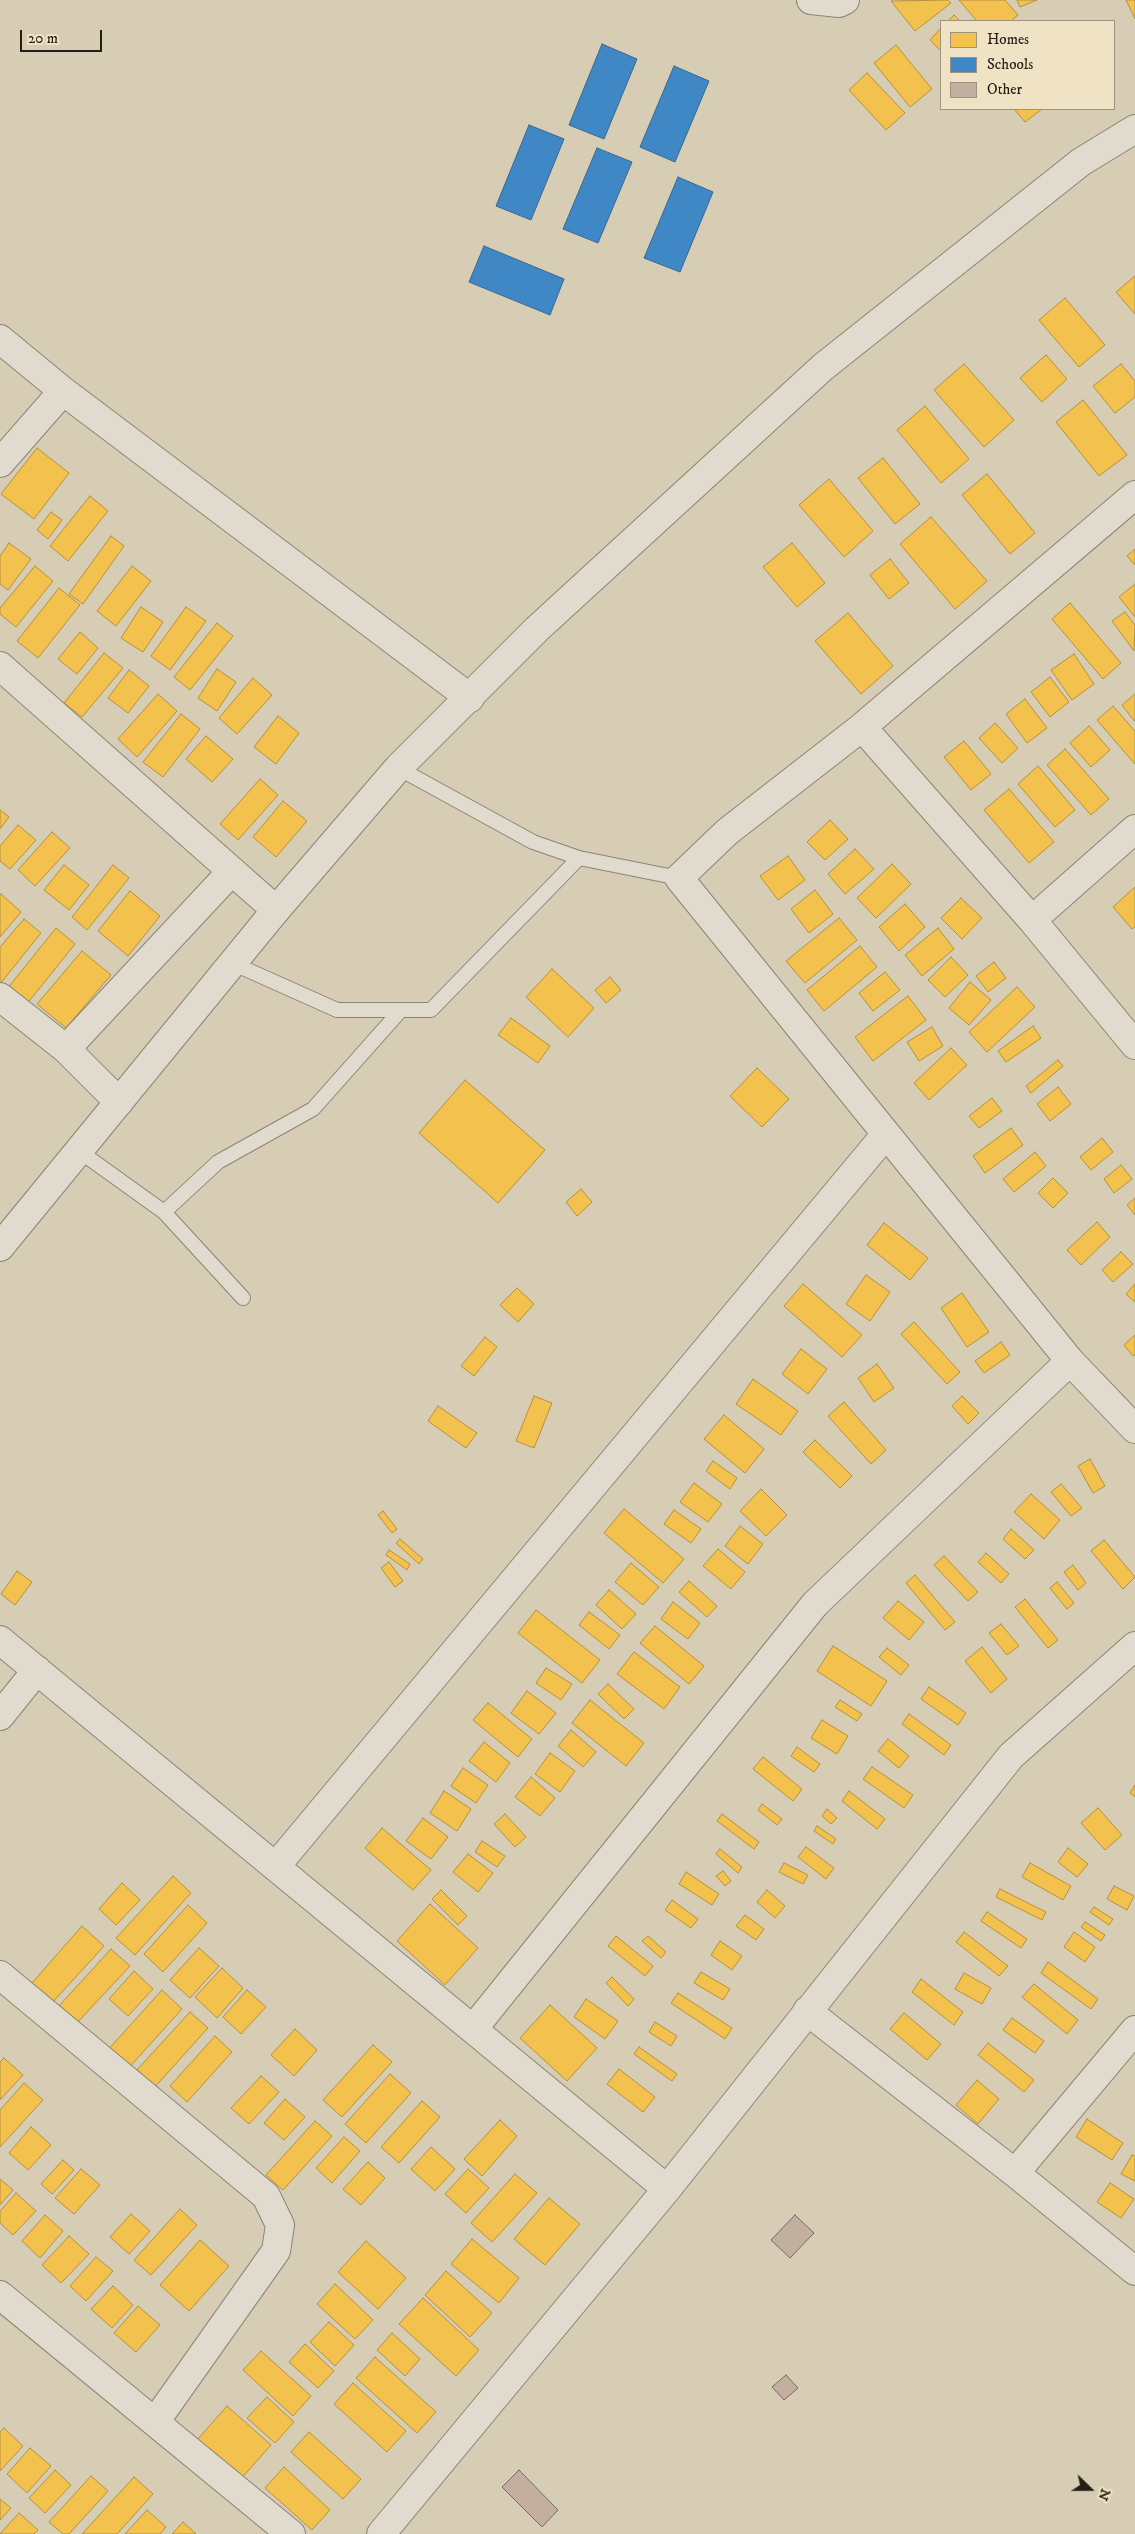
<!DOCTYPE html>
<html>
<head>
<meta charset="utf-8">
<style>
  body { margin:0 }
  #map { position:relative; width:1135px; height:2534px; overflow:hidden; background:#d7cdb5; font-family:"IM FELL DW Pica",serif }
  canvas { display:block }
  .legend { position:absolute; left:940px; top:20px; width:175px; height:90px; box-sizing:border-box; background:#efe2c5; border:1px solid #9e937e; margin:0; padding:6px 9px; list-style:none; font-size:15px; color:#251d14 }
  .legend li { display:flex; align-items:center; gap:10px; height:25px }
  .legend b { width:25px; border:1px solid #9e937e }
  .north { position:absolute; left:1065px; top:2464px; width:50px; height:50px; -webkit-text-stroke:4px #efe2c5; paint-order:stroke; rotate:112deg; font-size:14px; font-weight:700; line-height:20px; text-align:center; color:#251d14 }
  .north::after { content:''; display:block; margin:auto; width:18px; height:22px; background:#251d14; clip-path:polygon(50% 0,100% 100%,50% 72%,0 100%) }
  .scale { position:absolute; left:20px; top:30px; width:82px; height:22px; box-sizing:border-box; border:2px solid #251d14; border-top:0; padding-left:6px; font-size:15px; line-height:18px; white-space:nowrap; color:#251d14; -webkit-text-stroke:4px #efe2c5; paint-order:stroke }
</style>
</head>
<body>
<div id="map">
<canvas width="1135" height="2534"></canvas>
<ul class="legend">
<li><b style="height:14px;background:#f2c14e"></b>Homes</li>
<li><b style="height:14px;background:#3f88c5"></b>Schools</li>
<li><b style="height:14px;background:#c2afa0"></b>Other</li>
</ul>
<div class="north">N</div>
<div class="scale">20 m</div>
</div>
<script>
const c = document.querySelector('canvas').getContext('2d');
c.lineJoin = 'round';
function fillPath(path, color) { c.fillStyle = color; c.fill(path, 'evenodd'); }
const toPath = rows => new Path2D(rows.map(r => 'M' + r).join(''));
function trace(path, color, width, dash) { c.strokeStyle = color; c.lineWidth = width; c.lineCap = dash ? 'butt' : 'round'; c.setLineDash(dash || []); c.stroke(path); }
const homes = toPath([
  [948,0,951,3,915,31,891,1,948,0],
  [959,0,1005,0,1018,15,1011,21,977,21,959,0],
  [1017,0,1037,0,1020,7,1017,0],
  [1126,0,1135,0,1135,19,1126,0],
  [954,15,960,21,948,21,954,15],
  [941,28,941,51,930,40,941,28],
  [896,45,932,89,910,107,874,63,896,45],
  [867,73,905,113,886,130,849,90,867,73],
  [1014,109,1042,109,1025,122,1014,109],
  [1135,276,1135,314,1116,292,1135,276],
  [1065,298,1105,345,1079,367,1039,320,1065,298],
  [1046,355,1067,379,1042,402,1020,378,1046,355],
  [964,364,1014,420,984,447,934,390,964,364],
  [1121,364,1135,381,1135,397,1115,413,1093,386,1121,364],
  [1083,400,1127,455,1099,476,1056,422,1083,400],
  [925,406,969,459,941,483,897,430,925,406],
  [37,448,69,473,34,519,1,494,37,448],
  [883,458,920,504,895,524,858,478,883,458],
  [987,474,1035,533,1010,554,962,495,987,474],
  [829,479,873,531,844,557,799,505,829,479],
  [90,496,108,511,68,561,50,546,90,496],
  [51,512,62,520,48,539,37,530,51,512],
  [931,517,987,581,955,609,900,544,931,517],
  [111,536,124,546,83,604,69,594,111,536],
  [9,543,31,559,8,590,0,584,0,556,9,543],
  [792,543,825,583,797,607,763,567,792,543],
  [1135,549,1135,565,1127,556,1135,549],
  [890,559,909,583,889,599,870,575,890,559],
  [35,566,53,581,16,627,0,614,0,608,35,566],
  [132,566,151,581,116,626,97,611,132,566],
  [1135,584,1135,617,1119,597,1135,584],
  [59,588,80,605,38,658,17,641,59,588],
  [1070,603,1121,663,1103,679,1052,619,1070,603],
  [141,607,163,622,143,652,121,638,141,607],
  [186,607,206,621,170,670,151,656,186,607],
  [1125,612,1135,625,1134,651,1112,621,1125,612],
  [848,613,893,666,861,694,815,641,848,613],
  [217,623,233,636,190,690,174,677,217,623],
  [80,632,98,648,77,674,58,659,80,632],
  [104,653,123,668,82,717,64,703,104,653],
  [1074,654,1094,684,1072,700,1051,670,1074,654],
  [217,669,236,682,217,711,198,698,217,669],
  [129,670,149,686,128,713,108,698,129,670],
  [1050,677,1069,702,1050,717,1031,692,1050,677],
  [253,678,272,695,237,734,219,718,253,678],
  [158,694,177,711,137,757,118,739,158,694],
  [1135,694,1135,722,1122,705,1135,694],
  [1025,699,1047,728,1027,743,1006,714,1025,699],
  [1113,706,1135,731,1135,764,1097,720,1113,706],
  [181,714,200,729,163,777,143,762,181,714],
  [278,716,299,733,276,764,254,747,278,716],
  [995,723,1018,748,1002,763,979,738,995,723],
  [1089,726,1110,750,1091,767,1070,743,1089,726],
  [206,736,233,759,212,782,186,759,206,736],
  [964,741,991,774,971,790,944,757,964,741],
  [1065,749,1109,799,1091,815,1047,765,1065,749],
  [1038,766,1075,810,1055,827,1018,784,1038,766],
  [260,779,278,795,238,840,220,824,260,779],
  [1009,789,1054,842,1029,863,984,810,1009,789],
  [283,801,307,821,276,857,253,837,283,801],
  [0,810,9,817,0,829,0,810],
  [830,820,848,839,825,860,807,842,830,820],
  [18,825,36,840,10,869,0,861,0,846,18,825],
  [52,832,70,848,35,886,18,870,52,832],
  [855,849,874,869,845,894,828,874,855,849],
  [788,856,805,880,778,900,760,876,788,856],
  [892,864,911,884,876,918,857,898,892,864],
  [64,865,89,885,69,910,44,890,64,865],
  [113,865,129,878,87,930,72,917,113,865],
  [1135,887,1135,927,1132,929,1113,907,1135,887],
  [815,890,833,914,809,933,791,909,815,890],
  [130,891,160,916,128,956,98,931,130,891],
  [1,894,21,912,0,937,0,895,1,894],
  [961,898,982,918,962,939,941,918,961,898],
  [905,904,925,927,899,951,879,927,905,904],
  [839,918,857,940,805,983,786,961,839,918],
  [24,919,41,933,0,984,0,947,24,919],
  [56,928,75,944,26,1005,7,989,56,928],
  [938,928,954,949,922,976,905,955,938,928],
  [860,946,877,967,824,1011,807,990,860,946],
  [82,951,111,975,66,1028,37,1004,82,951],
  [951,957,968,975,945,997,928,980,951,957],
  [994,962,1006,978,988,992,976,976,994,962],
  [552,969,594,1008,568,1037,526,997,552,969],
  [885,972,900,990,873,1011,859,993,885,972],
  [610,977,621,990,606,1003,595,990,610,977],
  [970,982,991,1000,969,1025,949,1008,970,982],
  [1017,987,1035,1007,987,1052,969,1032,1017,987],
  [908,996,926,1020,873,1061,855,1037,908,996],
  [511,1018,550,1046,538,1063,498,1035,511,1018],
  [1033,1026,1041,1038,1006,1062,998,1051,1033,1026],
  [932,1027,943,1046,919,1061,907,1042,932,1027],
  [951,1048,967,1065,929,1100,914,1083,951,1048],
  [1058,1060,1063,1066,1031,1093,1026,1086,1058,1060],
  [757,1068,789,1099,762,1127,730,1096,757,1068],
  [465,1080,545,1150,498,1203,419,1133,465,1080],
  [1058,1087,1071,1104,1050,1121,1037,1104,1058,1087],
  [992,1098,1002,1111,979,1128,969,1116,992,1098],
  [1011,1128,1023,1145,985,1173,973,1156,1011,1128],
  [1102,1138,1113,1152,1091,1170,1080,1157,1102,1138],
  [1035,1152,1046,1166,1014,1192,1003,1179,1035,1152],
  [1121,1165,1132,1179,1114,1193,1104,1179,1121,1165],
  [1053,1178,1068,1193,1053,1208,1038,1193,1053,1178],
  [581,1189,592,1202,577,1216,566,1202,581,1189],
  [1135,1198,1135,1215,1127,1205,1135,1198],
  [1097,1222,1110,1237,1081,1265,1067,1250,1097,1222],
  [884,1223,928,1258,910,1280,867,1245,884,1223],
  [1121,1252,1133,1264,1113,1282,1102,1270,1121,1252],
  [866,1275,890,1292,870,1321,846,1304,866,1275],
  [803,1284,862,1335,842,1357,784,1306,803,1284],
  [1135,1284,1135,1302,1126,1294,1135,1284],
  [517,1288,534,1304,518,1322,500,1305,517,1288],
  [962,1293,989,1332,967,1347,941,1308,962,1293],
  [914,1322,960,1372,947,1384,901,1334,914,1322],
  [1135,1335,1135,1355,1133,1356,1124,1345,1135,1335],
  [485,1337,497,1347,474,1376,461,1366,485,1337],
  [1001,1342,1010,1355,984,1373,975,1361,1001,1342],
  [801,1349,827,1369,808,1394,782,1374,801,1349],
  [877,1364,894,1388,874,1402,858,1378,877,1364],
  [753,1379,798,1411,781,1435,736,1404,753,1379],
  [534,1396,552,1403,534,1448,516,1441,534,1396],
  [962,1396,979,1413,968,1424,952,1406,962,1396],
  [844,1402,886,1450,871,1464,828,1416,844,1402],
  [438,1406,477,1433,466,1448,428,1421,438,1406],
  [724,1415,764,1449,745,1473,704,1439,724,1415],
  [815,1440,852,1476,840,1488,803,1452,815,1440],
  [1090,1459,1105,1486,1093,1493,1078,1466,1090,1459],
  [713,1461,737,1478,730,1489,706,1471,713,1461],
  [694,1483,722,1504,708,1522,680,1502,694,1483],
  [1061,1484,1082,1508,1071,1516,1051,1492,1061,1484],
  [761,1489,787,1515,766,1536,740,1511,761,1489],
  [1031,1494,1060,1520,1044,1539,1014,1512,1031,1494],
  [624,1509,684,1559,663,1583,604,1533,624,1509],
  [674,1510,701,1529,691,1543,664,1524,674,1510],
  [383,1511,397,1529,392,1533,378,1515,383,1511],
  [740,1526,763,1544,748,1564,725,1546,740,1526],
  [1011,1529,1034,1550,1025,1559,1003,1539,1011,1529],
  [400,1539,423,1559,419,1564,396,1543,400,1539],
  [1104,1540,1135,1577,1123,1589,1091,1551,1104,1540],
  [718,1549,745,1572,731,1589,703,1566,718,1549],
  [389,1550,410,1564,407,1570,386,1555,389,1550],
  [986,1553,1009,1574,1001,1583,978,1562,986,1553],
  [944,1556,978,1592,968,1601,934,1565,944,1556],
  [389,1562,403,1581,395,1587,381,1568,389,1562],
  [631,1563,659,1587,643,1605,615,1582,631,1563],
  [1073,1565,1086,1583,1078,1590,1064,1572,1073,1565],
  [17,1571,32,1582,15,1605,1,1594,17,1571],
  [915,1575,955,1622,945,1630,906,1583,915,1575],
  [689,1581,717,1606,707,1617,679,1592,689,1581],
  [1057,1582,1074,1603,1067,1609,1050,1588,1057,1582],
  [609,1590,636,1614,622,1629,596,1605,609,1590],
  [1025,1599,1058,1640,1048,1648,1015,1607,1025,1599],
  [898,1601,924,1622,909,1640,883,1618,898,1601],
  [673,1602,700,1623,688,1639,661,1619,673,1602],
  [536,1610,600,1660,582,1683,518,1633,536,1610],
  [589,1612,620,1635,609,1649,579,1625,589,1612],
  [1001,1624,1019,1646,1007,1655,989,1633,1001,1624],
  [655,1626,704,1666,689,1684,640,1643,655,1626],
  [833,1646,887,1681,871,1706,817,1671,833,1646],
  [982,1647,1007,1679,991,1693,965,1661,982,1647],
  [887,1648,909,1665,901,1675,879,1657,887,1648],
  [634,1652,680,1687,664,1709,617,1674,634,1652],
  [546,1668,572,1684,561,1700,536,1683,546,1668],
  [608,1684,634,1709,624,1719,598,1694,608,1684],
  [929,1687,966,1713,958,1725,921,1699,929,1687],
  [527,1691,556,1713,539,1734,511,1713,527,1691],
  [590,1700,644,1743,626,1766,572,1723,590,1700],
  [840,1700,862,1714,857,1721,835,1707,840,1700],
  [488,1703,532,1739,518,1757,473,1720,488,1703],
  [909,1714,951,1745,944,1755,902,1724,909,1714],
  [822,1720,848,1736,837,1754,811,1738,822,1720],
  [571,1730,596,1752,583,1767,558,1746,571,1730],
  [888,1739,909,1756,899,1768,878,1751,888,1739],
  [484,1742,510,1763,496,1782,469,1761,484,1742],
  [797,1747,820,1764,814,1772,791,1756,797,1747],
  [550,1753,575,1771,560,1792,535,1774,550,1753],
  [763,1757,802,1789,793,1801,753,1769,763,1757],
  [872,1767,913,1795,904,1808,863,1779,872,1767],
  [463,1768,488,1785,476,1803,451,1786,463,1768],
  [531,1777,555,1798,540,1816,515,1797,531,1777],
  [1135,1785,1135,1797,1130,1793,1135,1785],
  [444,1791,471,1809,457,1831,430,1813,444,1791],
  [849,1791,885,1819,877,1829,842,1801,849,1791],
  [762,1804,782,1819,777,1825,758,1810,762,1804],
  [1098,1808,1122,1835,1105,1850,1081,1823,1098,1808],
  [827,1809,837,1818,831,1824,822,1816,827,1809],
  [505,1814,526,1837,515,1847,494,1824,505,1814],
  [722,1814,759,1842,754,1849,717,1821,722,1814],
  [423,1818,448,1837,431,1859,406,1841,423,1818],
  [817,1826,836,1839,833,1844,814,1831,817,1826],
  [382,1828,431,1870,413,1890,365,1848,382,1828],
  [482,1841,505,1856,497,1867,475,1852,482,1841],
  [806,1847,834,1868,826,1879,798,1857,806,1847],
  [1068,1848,1088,1864,1077,1877,1058,1862,1068,1848],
  [720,1849,742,1867,738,1873,716,1854,720,1849],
  [468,1854,493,1873,478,1892,453,1872,468,1854],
  [784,1863,808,1875,803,1884,779,1872,784,1863],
  [1030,1863,1071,1886,1063,1900,1022,1877,1030,1863],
  [723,1871,731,1881,725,1886,716,1876,723,1871],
  [686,1872,719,1894,712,1905,679,1884,686,1872],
  [173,1876,191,1893,135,1955,116,1938,173,1876],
  [122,1883,140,1900,116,1925,99,1909,122,1883],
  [1114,1886,1134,1896,1127,1910,1107,1899,1114,1886],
  [1000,1889,1046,1912,1042,1920,996,1897,1000,1889],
  [441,1890,467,1916,458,1925,432,1899,441,1890],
  [767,1890,785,1906,775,1918,757,1902,767,1890],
  [672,1900,698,1919,691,1928,665,1910,672,1900],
  [430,1904,478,1948,445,1985,397,1941,430,1904],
  [188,1905,207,1923,163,1972,144,1954,188,1905],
  [1094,1907,1113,1919,1109,1925,1090,1912,1094,1907],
  [987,1912,1027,1939,1021,1948,981,1921,987,1912],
  [745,1915,764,1929,756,1940,736,1926,745,1915],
  [1085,1922,1105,1935,1101,1941,1081,1927,1085,1922],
  [82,1926,104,1946,52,2003,31,1984,82,1926],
  [964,1932,1008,1966,999,1976,956,1942,964,1932],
  [1074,1932,1095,1947,1085,1962,1064,1947,1074,1932],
  [616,1936,653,1966,645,1976,608,1946,616,1936],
  [648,1936,666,1952,661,1958,642,1941,648,1936],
  [720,1941,742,1956,732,1970,711,1955,720,1941],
  [199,1948,219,1966,190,1998,170,1980,199,1948],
  [111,1949,130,1966,76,2024,58,2007,111,1949],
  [1048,1962,1098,1999,1091,2009,1041,1973,1048,1962],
  [222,1968,243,1988,217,2018,195,1997,222,1968],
  [134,1971,153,1989,128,2016,109,1999,134,1971],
  [701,1972,730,1989,723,2000,694,1983,701,1972],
  [964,1973,991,1988,982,2004,955,1989,964,1973],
  [612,1977,634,1999,628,2006,606,1983,612,1977],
  [921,1979,963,2012,954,2025,912,1992,921,1979],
  [1034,1984,1078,2020,1067,2034,1022,1997,1034,1984],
  [162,1990,182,2009,126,2071,106,2052,162,1990],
  [247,1990,266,2007,241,2034,223,2017,247,1990],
  [678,1993,732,2028,725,2039,671,2003,678,1993],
  [586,1999,618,2021,605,2039,574,2017,586,1999],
  [550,2005,597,2048,567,2081,520,2038,550,2005],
  [190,2012,208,2028,153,2089,135,2072,190,2012],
  [904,2013,941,2044,927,2060,890,2029,904,2013],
  [1012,2018,1044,2041,1035,2053,1003,2030,1012,2018],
  [655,2022,677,2036,671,2046,649,2032,655,2022],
  [295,2029,317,2050,294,2076,271,2055,295,2029],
  [215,2036,232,2052,187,2102,170,2086,215,2036],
  [988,2043,1034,2080,1024,2092,978,2055,988,2043],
  [373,2045,392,2062,342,2117,323,2100,373,2045],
  [639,2047,677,2074,672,2081,634,2054,639,2047],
  [4,2058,23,2075,0,2100,0,2062,4,2058],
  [619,2069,655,2097,643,2112,607,2084,619,2069],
  [390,2074,411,2093,366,2143,345,2124,390,2074],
  [261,2076,279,2092,249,2124,231,2108,261,2076],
  [977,2080,999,2099,978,2124,956,2105,977,2080],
  [24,2083,43,2100,0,2147,0,2110,24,2083],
  [285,2099,305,2117,284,2140,264,2123,285,2099],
  [422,2101,440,2117,399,2163,381,2147,422,2101],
  [1087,2119,1123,2143,1112,2160,1076,2137,1087,2119],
  [500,2120,517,2136,482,2176,464,2159,500,2120],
  [315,2121,332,2136,283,2190,266,2175,315,2121],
  [31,2127,51,2145,28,2170,9,2153,31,2127],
  [344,2137,360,2151,332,2183,316,2168,344,2137],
  [431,2147,455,2169,435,2191,411,2169,431,2147],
  [1132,2155,1135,2156,1135,2181,1121,2174,1132,2155],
  [63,2160,74,2170,52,2194,41,2184,63,2160],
  [368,2162,385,2178,361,2205,343,2189,368,2162],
  [81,2169,100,2185,74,2214,55,2198,81,2169],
  [468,2169,489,2188,466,2213,445,2194,468,2169],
  [515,2174,537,2193,492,2242,471,2223,515,2174],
  [0,2179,13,2190,0,2205,0,2179],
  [1110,2183,1134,2199,1121,2218,1097,2202,1110,2183],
  [16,2193,36,2211,13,2235,0,2223,0,2211,16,2193],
  [549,2198,580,2224,545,2265,514,2239,549,2198],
  [180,2209,197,2225,151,2275,134,2260,180,2209],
  [131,2214,150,2231,129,2254,110,2237,131,2214],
  [45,2215,63,2231,40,2258,22,2241,45,2215],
  [69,2236,89,2254,61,2283,42,2265,69,2236],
  [472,2239,519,2278,499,2303,451,2264,472,2239],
  [200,2240,229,2266,189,2311,160,2285,200,2240],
  [366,2241,406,2278,378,2309,338,2272,366,2241],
  [96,2257,113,2271,86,2301,70,2286,96,2257],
  [446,2271,492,2313,470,2337,425,2295,446,2271],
  [335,2284,373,2320,355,2339,317,2304,335,2284],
  [113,2286,133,2305,112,2328,91,2309,113,2286],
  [423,2298,479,2350,456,2376,399,2324,423,2298],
  [138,2306,160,2325,136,2352,114,2333,138,2306],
  [329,2322,354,2345,335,2366,310,2342,329,2322],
  [392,2333,420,2359,405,2376,377,2350,392,2333],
  [305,2344,334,2371,318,2388,289,2362,305,2344],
  [261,2351,311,2396,293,2416,243,2370,261,2351],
  [375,2357,436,2412,417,2433,356,2378,375,2357],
  [353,2383,406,2431,387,2452,334,2404,353,2383],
  [267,2397,294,2422,275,2443,247,2418,267,2397],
  [227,2406,271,2445,240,2480,197,2440,227,2406],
  [4,2428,23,2446,0,2471,0,2432,4,2428],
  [309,2432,361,2479,343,2499,291,2452,309,2432],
  [30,2448,51,2466,27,2493,7,2474,30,2448],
  [284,2467,330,2510,312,2530,265,2488,284,2467],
  [55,2470,71,2485,45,2513,29,2498,55,2470],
  [91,2476,108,2491,69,2534,63,2534,49,2522,91,2476],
  [134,2477,153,2494,117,2534,82,2534,134,2477],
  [0,2499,11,2508,0,2520,0,2499],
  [147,2510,166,2527,160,2534,125,2534,147,2510],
  [19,2513,38,2530,34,2534,0,2534,19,2513],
  [183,2522,196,2534,172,2534,183,2522]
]);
const schools = toPath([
  [602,44,637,59,604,139,569,125,602,44],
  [674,66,709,81,675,162,640,147,674,66],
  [529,125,564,139,531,220,496,206,529,125],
  [597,148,632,162,598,243,563,229,597,148],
  [678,177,713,192,680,272,644,258,678,177],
  [484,246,564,279,550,315,469,282,484,246]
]);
const building = toPath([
  [795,2215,814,2233,790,2258,771,2240,795,2215],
  [786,2375,798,2388,784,2400,772,2387,786,2375],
  [519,2470,558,2510,542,2527,502,2487,519,2470]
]);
const service = toPath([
  [398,768,533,842,579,858,679,878],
  [232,963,337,1010,431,1010,579,858],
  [79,1151,164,1212,218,1162,313,1109,401,1010],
  [164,1212,243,1298]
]);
const minor = toPath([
  [811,0,839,3,845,0],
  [0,339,63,391,470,698],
  [0,463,63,391],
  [1135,495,862,727,727,832,679,878,1070,1361,1135,1429],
  [0,666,276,910],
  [862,727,1032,920,1135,1045],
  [1032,920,1135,829],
  [0,997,66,1049,119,1102],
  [66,1049,232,871],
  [0,1640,667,2189],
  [0,1716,37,1670],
  [276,1866,886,1134],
  [0,1975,266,2196,280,2225,276,2251,155,2422],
  [807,2011,1015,2173,1135,2030],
  [473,2029,815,1604,1070,1361],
  [1015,2173,1135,2271],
  [0,2295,291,2534],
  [381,2534,667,2189,1011,1756,1135,1646]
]);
const tertiary = toPath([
  [0,1247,276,910,398,768,537,629,823,367,1081,162,1135,129]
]);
fillPath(homes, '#f2c14e');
trace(homes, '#b4903d', 1);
fillPath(schools, '#3f88c5');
trace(schools, '#376890', 1);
fillPath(building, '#c2afa0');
trace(building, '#726c60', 1);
trace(service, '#8b8475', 16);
trace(minor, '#8b8475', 30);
trace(tertiary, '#8b8475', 30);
trace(service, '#e0dbce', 14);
trace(minor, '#e0dbce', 28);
trace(tertiary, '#e0dbce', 28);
</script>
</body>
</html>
